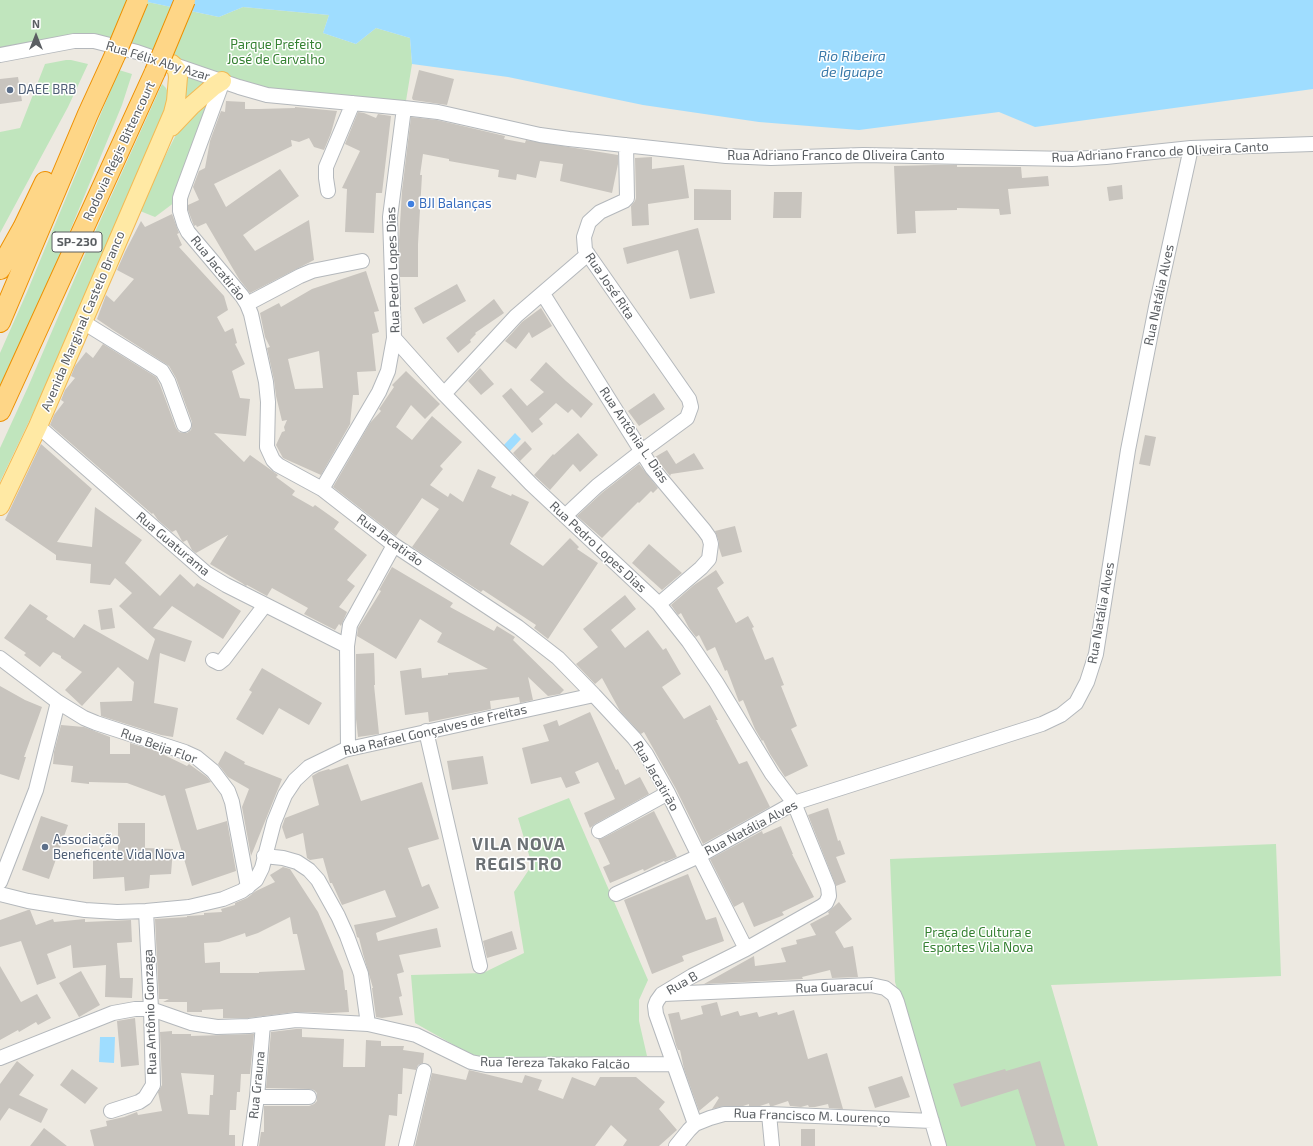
<!DOCTYPE html>
<html>
<head>
<meta charset="utf-8">
<style>
  body { margin:0 }
  #map { position:relative; width:1313px; height:1146px; overflow:hidden; background:#ede9e1; font-family:"Exo 2",sans-serif }
  canvas { display:block }
  .north { position:absolute; left:16px; top:16px; width:40px; height:40px; -webkit-text-stroke:3px #fff; paint-order:stroke; rotate:0deg; font-size:11px; font-weight:700; line-height:16px; text-align:center; color:#5a5e62 }
  .north::after { content:''; display:block; margin:auto; width:14px; height:18px; background:#5a5e62; clip-path:polygon(50% 0,100% 100%,50% 72%,0 100%) }
</style>
</head>
<body>
<div id="map">
<canvas width="1313" height="1146"></canvas>
<div class="north">N</div>
</div>
<script>
const c = document.querySelector('canvas').getContext('2d');
c.lineJoin = 'round';
function fillPath(path, color) { c.fillStyle = color; c.fill(path, 'evenodd'); }
const toPath = rows => new Path2D(rows.map(r => 'M' + r).join(''));
function trace(path, color, width, dash) { c.strokeStyle = color; c.lineWidth = width; c.lineCap = dash ? 'butt' : 'round'; c.setLineDash(dash || []); c.stroke(path); }
function write(font, color, halo, rows, align = 'center') {
  c.font = font + ' "Exo 2",sans-serif'; c.lineWidth = 3; c.setLineDash([]); c.textBaseline = 'middle'; c.strokeStyle = halo; c.fillStyle = color; for (const [text, x, y, turn = 0] of rows) {
    c.save(); c.translate(x, y); c.rotate((+turn || 0) * Math.PI / 180); c.textAlign = isNaN(turn) ? turn : align; if (halo) c.strokeText(text, 0, 0); c.fillText(text, 0, 0); c.restore();
  }
}
const green = toPath([
  [0,0,138,0,219,17,243,7,329,15,323,33,356,44,376,28,410,38,412,64,405,107,268,95,95,41,0,53],
  [66,60,71,60,88,64,68,107,0,233,0,132,20,128,45,64],
  [119,70,132,74,122,105,43,296,0,392,0,353,27,292],
  [182,74,210,84,180,110],
  [162,84,166,88,170,97,150,152,101,256,45,388,0,482,0,448,28,387,86,252],
  [210,103,175,202,155,217,140,211,152,182,182,123],
  [569,798,648,980,639,1000,639,1021,647,1056,488,1059,468,1053,415,1023,411,975,483,973,524,953,514,892,532,865,518,818],
  [1276,844,1281,976,1051,985,1098,1146,943,1146,895,982,890,859]
]);
const water = toPath([
  [138,0,1313,0,1313,89,1035,127,999,112,859,130,759,122,643,105,508,77,412,64,410,38,376,28,356,44,323,33,329,15,243,7,219,17],
  [515,433,521,439,509,452,503,446],
  [100,1037,115,1037,114,1063,99,1062]
]);
const building = toPath([
  [419,70,454,79,447,105,413,100,412,98],
  [18,77,22,101,0,104,0,79],
  [226,101,245,102,245,109,259,109,295,108,295,107,337,111,331,133,324,150,314,147,309,138,299,142,291,140,292,146,214,184,226,207,280,169,299,196,243,235,255,251,309,220,314,260,250,293,239,279,206,223,197,227,196,225,194,226,188,210,188,205,199,200,193,187,199,171,205,168,210,141,221,111,225,112],
  [358,112,364,113,376,118,378,114,391,116,382,193,376,193,374,233,345,232,347,189,342,188,360,151,345,144],
  [411,117,437,120,505,136,504,139,525,143,526,140,618,155,618,164,612,193,560,181,563,164,540,161,536,178,517,174,516,180,498,177,499,170,449,161,449,159,423,154,420,175,422,175,418,244,418,277,400,277,399,240,402,191],
  [652,157,652,169,684,165,689,198,648,204,649,225,632,226,631,206,635,201,636,198,635,158],
  [934,165,957,165,957,167,1021,167,1022,178,1048,176,1049,186,1008,189,1011,214,1000,215,999,209,957,208,957,210,915,211,916,233,897,234,894,166],
  [1122,185,1123,199,1109,201,1107,187],
  [694,189,731,190,731,220,694,220],
  [774,192,802,192,801,218,773,218],
  [172,214,179,233,177,234,182,245,179,247,224,296,228,310,217,317,225,332,233,328,237,343,235,344,245,364,232,371,240,398,250,399,246,436,214,433,244,462,250,455,278,475,276,477,295,491,292,495,313,507,315,505,339,522,334,529,367,555,347,580,355,586,339,607,347,612,341,626,339,624,335,630,304,614,308,608,272,588,267,596,247,585,246,586,242,583,210,564,228,535,196,553,192,550,187,540,183,542,182,541,176,530,172,532,158,520,153,513,152,514,50,425,54,415,64,402,61,400,65,390,75,378,71,376,75,366,86,352,93,358,103,344,156,377,160,385,176,428,179,432,183,433,187,433,191,430,192,426,192,422,176,378,169,366,113,330,97,319,106,295,114,302,134,279,117,270,125,252,141,221,145,227],
  [698,228,715,293,690,299,678,250,627,264,623,248],
  [366,271,379,311,374,312,379,332,372,334,376,371,357,372,359,395,353,395,350,424,321,475,283,458,276,445,282,432,285,431,284,427,287,420,282,421,276,396,274,380,267,348,270,347,265,337,260,313,279,303,281,307,312,289],
  [319,351,323,388,295,389,288,359],
  [457,284,466,301,423,324,414,308],
  [494,299,504,313,475,333,476,334,470,340,471,342,458,353,446,338],
  [541,308,552,326,532,338,529,332,516,349,505,341,522,322],
  [546,362,566,381,593,404,581,418,572,409,568,413,556,403,539,419,543,424,532,433,502,396,511,388,527,406,544,392,530,380],
  [480,368,494,384,481,395,468,381],
  [406,371,440,404,425,419,411,405,396,427,412,440,432,416,462,442,440,466,443,469,430,485,448,497,450,493,463,502,478,469,496,477,491,487,511,496,512,494,529,502,510,544,543,566,570,538,579,547,577,549,598,563,548,639,534,628,536,625,483,590,481,592,412,547,439,509,422,498,396,536,333,487,370,423,381,411,379,409,394,387,392,385],
  [654,393,665,409,639,426,628,411],
  [578,433,598,455,580,472,573,464,550,490,534,475,553,454,554,455],
  [1145,435,1156,437,1150,466,1139,464],
  [525,441,532,449,520,461,513,453],
  [41,444,92,489,57,542,92,547,95,507,142,540,125,563,160,596,180,574,194,587,197,583,241,611,223,639,172,606,153,628,192,641,185,662,160,653,154,703,178,708,173,737,161,735,101,716,100,702,132,701,134,682,118,667,82,706,65,690,82,672,61,658,61,656,53,652,40,667,24,655,26,653,4,638,30,604,48,616,46,619,74,638,84,624,148,660,155,639,119,606,132,593,115,578,110,585,90,583,91,564,56,560,56,555,5,520],
  [667,450,676,464,694,453,704,469,671,474,670,476,655,457],
  [639,464,658,488,653,493,651,491,639,503,638,502,602,538,577,516,603,492],
  [735,526,742,552,722,557,719,548,719,542,715,531],
  [649,544,682,573,662,590,632,563],
  [392,567,453,603,450,607,494,631,497,626,515,637,513,640,564,690,560,694,548,696,528,677,533,700,520,703,519,697,490,701,491,709,429,722,428,712,405,715,400,671,421,668,422,678,448,675,448,673,488,669,437,642,442,633,420,619,396,659,357,636,358,628,381,591,379,590],
  [716,570,724,583,717,588,736,623,748,616,754,627,752,628,765,660,773,657,784,685,781,686,797,726,791,729,808,766,785,777,770,754,763,740,762,741,755,729,743,700,739,702,727,670,725,671,715,647,707,651,699,635,696,637,689,628,681,613,678,615,671,605,694,585],
  [625,595,636,609,611,630,625,648,648,630,663,650,666,648,681,674,662,687,684,719,710,705,718,720,716,720,739,764,747,761,770,807,703,844,676,789,644,732,641,734,620,711,602,678,595,684,576,664,598,647,583,629],
  [112,608,115,628,101,630,98,610],
  [374,653,375,685,374,685,379,734,358,737,356,719,356,654],
  [262,668,322,703,309,725,279,708,263,735,236,719,252,692,249,690],
  [0,686,25,700,42,707,24,757,26,757,19,780,0,774],
  [590,712,616,770,618,769,625,785,640,777,649,794,595,824,590,828,584,813,615,799,598,762,575,772,580,783,566,788,561,777,531,784,522,748,549,741,543,725,557,720,559,726],
  [61,725,84,727,110,737,110,754,130,754,130,743,156,751,187,766,189,764,207,777,211,782,185,789,197,830,227,821,236,871,192,886,165,795,162,796,127,783,89,782,89,784,71,782,73,766,53,764,54,752],
  [225,751,245,762,244,764,282,779,251,856,242,807,249,789,228,777,218,764],
  [483,756,488,784,452,790,447,761],
  [348,764,361,801,422,782,439,839,408,848,422,887,429,884,439,908,376,933,378,941,437,928,441,947,399,955,404,972,397,974,402,996,399,997,403,1015,382,1018,376,1017,372,988,373,988,363,954,359,938,357,937,354,925,396,917,385,890,342,905,332,883,330,883,323,858,310,860,307,858,303,833,286,839,282,827,285,818,319,805,312,776,319,772,329,769,330,770],
  [828,808,838,841,840,840,845,854,836,857,846,882,836,886,808,815],
  [654,811,677,857,665,862,664,861,644,871,643,869,610,883,603,867,610,864,598,839,603,838],
  [41,816,68,825,49,879,22,870],
  [118,823,145,823,145,848,173,849,171,874,150,875,149,888,125,891,124,877,93,879,93,858,118,857],
  [781,826,793,854,792,854,814,897,782,912,784,915,754,927,743,902,734,907,710,859,762,831,763,834],
  [283,867,290,869,318,912,343,971,345,990,347,990,349,1012,329,1013,295,1012,248,1018,223,1018,223,1009,202,1010,202,1012,187,1012,187,1002,163,1002,169,999,159,999,155,919,187,917,187,916,204,915,204,913,222,912,221,909,235,905,235,903,247,898,256,891,275,882,270,875],
  [290,917,293,934,297,934,305,970,259,972,259,973,220,973,220,962,205,963,204,943,219,942,245,933,246,937,258,933],
  [688,874,706,920,716,917,724,941,682,956,684,961,652,974,624,900],
  [839,902,852,919,835,932,844,948,853,946,858,977,832,978,830,970,802,977,803,979,704,984,754,956,755,966,786,962,781,948,797,944,796,940,816,935,810,924,829,914,828,912],
  [28,910,30,910,36,925,53,919,54,922,85,919,85,922,131,920,132,942,117,943,120,978,133,978,132,998,105,997,106,965,73,968,71,945,47,954,56,978,37,985,21,941,0,947,0,920],
  [512,931,517,949,487,958,483,941],
  [0,966,21,1002,37,994,51,1018,38,1025,36,1022,19,1032,18,1030,0,1040],
  [81,971,100,1005,79,1017,59,983],
  [717,1002,721,1016,738,1011,740,1016,757,1012,759,1017,777,1012,778,1015,794,1010,808,1059,827,1053,843,1109,829,1108,828,1104,815,1107,809,1107,808,1105,801,1107,790,1106,788,1101,773,1106,770,1106,769,1103,760,1106,749,1106,749,1104,743,1106,724,1106,712,1109,719,1098,717,1096,699,1111,684,1069,680,1050,678,1050,676,1045,668,1014,679,1012,681,1020,703,1014,701,1006],
  [135,1018,139,1065,121,1067,117,1021],
  [296,1029,302,1029,302,1037,344,1039,343,1067,365,1067,366,1040,381,1041,381,1046,404,1046,403,1050,424,1053,423,1063,418,1065,416,1070,403,1068,402,1094,398,1094,397,1116,389,1115,385,1146,259,1146,261,1132,264,1132,264,1106,309,1106,314,1104,317,1101,317,1093,314,1090,309,1089,266,1088,271,1032],
  [172,1031,172,1034,191,1034,191,1036,254,1034,250,1074,241,1074,240,1092,237,1092,236,1110,230,1110,229,1135,235,1135,235,1146,94,1146,90,1130,107,1126,106,1121,124,1117,137,1112,138,1115,162,1111,158,1092,162,1085,160,1032],
  [181,1073,214,1075,213,1095,210,1095,209,1115,188,1114],
  [17,1061,34,1075,19,1095,48,1109,41,1123,9,1108,0,1121,0,1084],
  [1040,1061,1065,1146,1036,1146,1018,1089,961,1107,953,1084,1005,1069,1006,1071],
  [72,1069,98,1088,85,1104,60,1085],
  [469,1070,522,1083,525,1075,542,1080,538,1090,563,1099,572,1077,595,1086,600,1077,636,1077,665,1102,659,1109,677,1130,659,1146,623,1146,627,1140,611,1125,595,1146,415,1146,432,1073,466,1080],
  [902,1076,910,1097,875,1108,868,1087],
  [44,1128,67,1146,30,1146],
  [801,1129,815,1129,815,1146,801,1146]
]);
const minor = toPath([
  [0,55,74,41,94,41,137,52,239,87,267,95,404,108,438,112,540,135,569,139,726,156,771,158,863,155,1072,159,1106,157,1191,148,1313,144],
  [223,81,182,192,180,198,180,211,184,224,188,232,242,296,247,304,251,314,266,382,268,402,267,447,273,460,278,465,322,489,394,545,518,627,558,658,594,695,634,738,646,754,668,793,699,856,746,949],
  [328,191,326,178,326,167,353,103],
  [543,294,652,468,704,530,709,537,711,544,709,559,701,568,659,604],
  [247,304,300,276,312,271,362,261],
  [83,322,162,371,168,381,184,425],
  [394,338,444,394,531,484,659,604,689,642,716,682,772,774,794,803,828,887,829,896,826,903,822,906,746,949,692,976,662,994,657,1001,655,1006,656,1014,695,1124],
  [444,394,516,316,588,254],
  [38,426,206,573,226,585,347,646],
  [322,489,379,392,388,371,394,338,390,217,404,108],
  [565,516,597,486,642,451,687,418,691,407,689,399,585,250,584,237,589,222,600,212,624,201,627,198,626,145],
  [0,658,58,702,84,718,96,723,185,752,196,757,213,771,228,791,232,802,248,887],
  [213,660,219,663,224,659,265,605],
  [426,731,480,966],
  [348,749,347,646,350,625,394,545],
  [599,831,668,793],
  [264,856,283,858,297,862,309,870,318,880,338,916,347,936,361,974,368,1024],
  [0,882,36,790,58,702],
  [0,894,28,901,85,910,117,912,146,911,189,907,223,899,242,891,256,880,262,868,274,822,285,795,295,780,309,767,344,750,594,695],
  [616,894,699,856,794,803,1042,724,1061,715,1076,703,1087,682,1096,654,1128,450,1156,307,1191,148],
  [664,994,871,985,885,988,894,995,897,1002,939,1146],
  [0,1058,113,1013,135,1009,151,1009,191,1023,217,1027,249,1026,296,1020,368,1024,416,1035,471,1062,486,1065,673,1064],
  [257,1097,309,1097],
  [111,1111,139,1102,145,1098,153,1085,151,1009,146,911],
  [769,1114,772,1146],
  [250,1146,257,1097,263,1024],
  [406,1146,424,1071],
  [676,1146,689,1130,695,1124,710,1118,724,1114,769,1114,932,1121]
]);
const major = toPath([
  [171,127,191,106,214,86,222,81],
  [0,506,38,426,173,113,176,101,178,77,177,70,172,64]
]);
const highway = toPath([
  [0,269,23,228,45,182],
  [0,322,88,114,115,55],
  [0,411,155,72]
]);
const highwayBridge = toPath([
  [115,55,138,0],
  [155,72,185,0]
]);
const markers = [
  [10,90,4,"#5c6f8a"],
  [411,204,4,"#3f7fe0"],
  [45,847,4,"#5c6f8a"]
];
const shields = [
  [77,242,50]
];
const shieldNames = [
  ["SP-230",77,242]
];
const parkNames = [
  ["Parque Prefeito",276,45],
  ["José de Carvalho",276,60],
  ["Praça de Cultura e",978,933],
  ["Esportes Vila Nova",978,948]
];
const streetNames = [
  ["Rua Félix Aby Azar",158,61,17],
  ["Rodovia Régis Bittencourt",119,151,-65],
  ["Rua Adriano Franco de Oliveira Canto",1160,152,-3],
  ["Rua Adriano Franco de Oliveira Canto",836,156],
  ["Rua Jacatirão",218,268,51],
  ["Rua Pedro Lopes Dias",393,270,-92],
  ["Rua José Rita",610,286,56],
  ["Rua Natália Alves",1159,295,-78],
  ["Avenida Marginal Castelo Branco",83,321,-67],
  ["Rua Antônia L. Dias",634,435,56],
  ["Rua Jacatirão",390,540,36],
  ["Rua Guaturama",173,544,40],
  ["Rua Pedro Lopes Dias",598,547,43],
  ["Rua Natália Alves",1101,613,-80],
  ["Rua Rafael Gonçalves de Freitas",435,730,-13],
  ["Rua Beija Flor",159,746,20],
  ["Rua Jacatirão",656,776,60],
  ["Rua Natália Alves",751,828,-28],
  ["Rua B",682,983,-30],
  ["Rua Guaracuí",834,987,-2],
  ["Rua Antônio Gonzaga",150,1012,-92],
  ["Rua Tereza Takako Falcão",555,1063,1],
  ["Rua Grauna",257,1085,-84],
  ["Rua Francisco M. Lourenço",812,1116,2]
];
const serviceNames = [
  ["DAEE BRB",18,90],
  ["Associação",53,840],
  ["Beneficente Vida Nova",53,855]
];
const shopNames = [
  ["BJI Balanças",419,204]
];
const waterNames = [
  ["Rio Ribeira",852,56],
  ["de Iguape",852,72]
];
const districtNames = [
  ["VILA NOVA",519,844],
  ["REGISTRO",519,864]
];
fillPath(green, '#c0e5bd');
fillPath(water, '#9fddff');
fillPath(building, '#c8c4be');
trace(minor, '#b4b8bc', 16);
trace(major, '#f3ba54', 20);
trace(highway, '#ee9000', 22);
trace(minor, '#fff', 14);
trace(major, '#ffe9a4', 18);
trace(highway, '#fed687', 20);
trace(highwayBridge, '#ee9000', 22, []);
trace(highwayBridge, '#fed687', 20);
for (const [x, y, r, color] of markers) { const dot = new Path2D(); dot.arc(x, y, r, 0, 2 * Math.PI); c.fillStyle = color; c.fill(dot); trace(dot, '#fff', 1.5); }
for (const [x, y, w] of shields) { const box = new Path2D(); box.roundRect(x - w / 2, y - 10, w, 20, 3); c.fillStyle = '#fff'; c.fill(box); trace(box, '#5a5e62', 1); }
write('bold 12px', '#5a5e62', null, shieldNames);
write('13px', '#358132', '#fff', parkNames);
write('13px', '#5a5e62', '#fff', streetNames);
write('13px', '#4e5e75', '#fff', serviceNames, 'left');
write('13px', '#366cbe', '#fff', shopNames, 'left');
write('italic 14px', '#3979a9', '#fff', waterNames);
c.letterSpacing = '1px';
write('bold 17px', '#6b7074', '#fff', districtNames);
c.letterSpacing = '0px';
</script>
</body>
</html>
